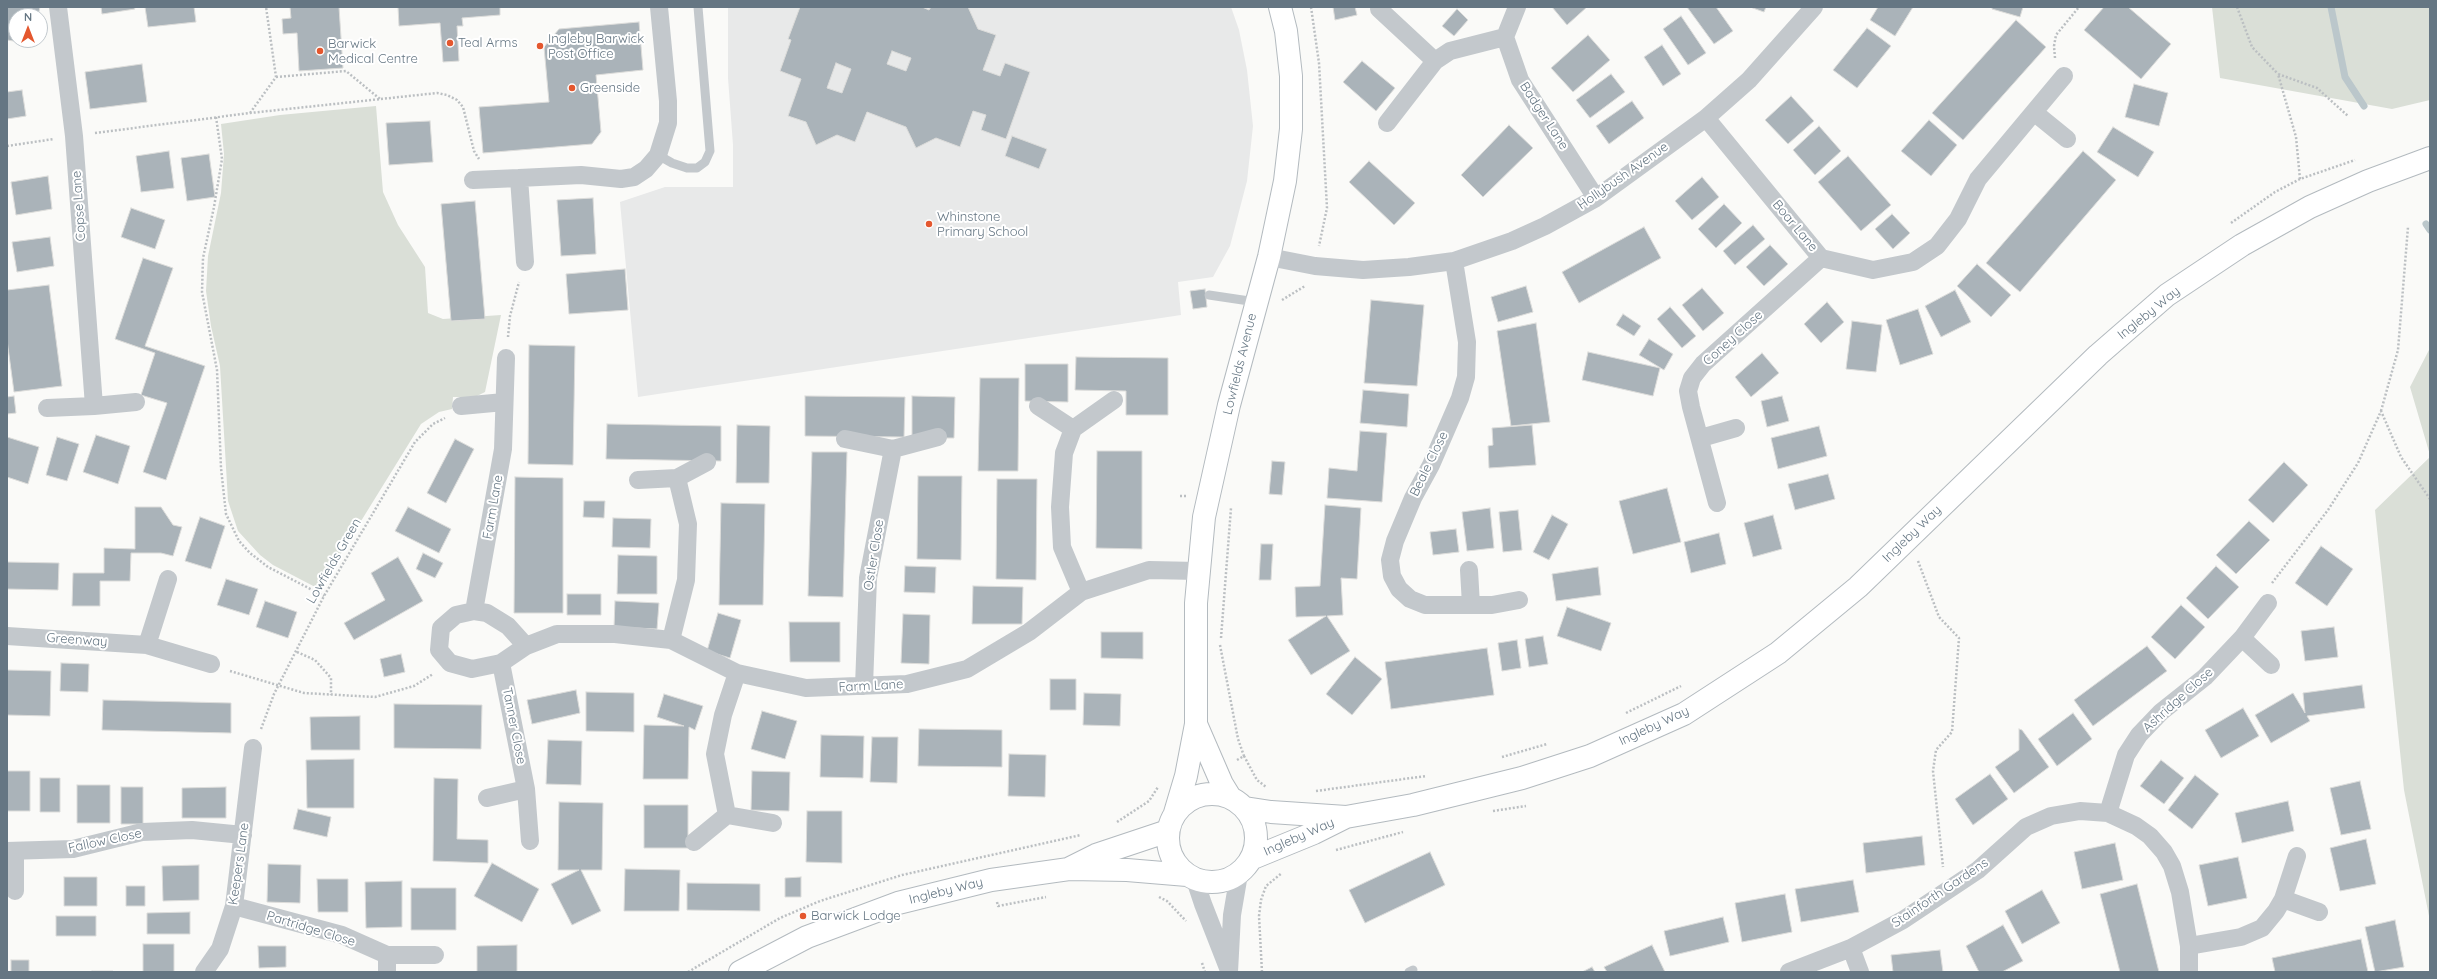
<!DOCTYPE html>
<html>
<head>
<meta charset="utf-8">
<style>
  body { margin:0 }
  #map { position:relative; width:2437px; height:979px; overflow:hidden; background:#fafaf8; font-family:Quicksand,sans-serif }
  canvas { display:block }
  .frame { position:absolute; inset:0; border:8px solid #657683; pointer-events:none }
  .north { position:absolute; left:8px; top:8px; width:40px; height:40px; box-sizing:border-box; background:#fff; border:1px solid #c1c8cd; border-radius:50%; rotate:0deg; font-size:11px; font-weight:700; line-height:16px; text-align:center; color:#657683 }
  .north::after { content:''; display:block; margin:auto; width:14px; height:18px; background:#e4572e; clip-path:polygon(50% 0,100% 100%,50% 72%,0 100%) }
</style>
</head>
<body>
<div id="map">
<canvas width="2437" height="979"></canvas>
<div class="frame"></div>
<div class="north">N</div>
</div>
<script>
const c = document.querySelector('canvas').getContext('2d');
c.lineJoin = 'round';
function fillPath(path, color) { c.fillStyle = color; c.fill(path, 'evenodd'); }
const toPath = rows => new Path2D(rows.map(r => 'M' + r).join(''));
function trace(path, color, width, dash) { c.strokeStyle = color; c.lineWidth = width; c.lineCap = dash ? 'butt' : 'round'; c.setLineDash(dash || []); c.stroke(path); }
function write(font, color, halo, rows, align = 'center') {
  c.font = font + ' Quicksand,sans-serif'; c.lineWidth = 4; c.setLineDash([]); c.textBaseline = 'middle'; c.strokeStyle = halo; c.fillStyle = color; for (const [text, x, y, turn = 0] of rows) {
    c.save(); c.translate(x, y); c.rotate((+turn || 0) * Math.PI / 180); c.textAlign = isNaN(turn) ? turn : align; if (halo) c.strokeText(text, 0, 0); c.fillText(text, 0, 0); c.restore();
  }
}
const built = toPath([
  [728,7,1231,7,1239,30,1247,70,1253,126,1247,181,1230,246,1213,277,1178,282,1181,315,638,397,620,202,665,187,733,187,733,145,728,78]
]);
const green = toPath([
  [2212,7,2430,7,2430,100,2392,109,2220,78],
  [376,106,383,192,398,225,425,267,428,313,443,319,501,315,485,392,475,397,453,397,452,409,439,412,421,424,319,589,273,565,260,555,238,531,228,501,220,366,211,326,206,291,208,256,221,193,224,154,221,124,280,115],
  [2430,348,2430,455,2410,387],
  [2430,457,2430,921,2404,790,2375,510]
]);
const stream = toPath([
  [2331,7,2345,77,2364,106],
  [2426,224,2430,230]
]);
const building = toPath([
  [7,7,40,7,38,16,16,16,16,40,34,40,33,44,7,40,7,7],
  [101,7,134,7,135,9,102,14,101,7],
  [145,7,194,7,196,22,148,27,145,7],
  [290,7,339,7,343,68,299,71,297,33,283,34,282,19,291,18,290,7],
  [398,7,500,7,500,15,462,18,463,26,457,26,459,61,443,62,440,23,399,26,398,7],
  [800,7,922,7,929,10,931,7,968,7,978,29,996,35,983,70,1000,76,1005,63,1030,72,1006,139,981,130,986,115,973,111,960,147,936,138,916,148,906,127,867,112,855,142,837,135,816,145,806,122,788,116,801,79,780,71,791,40,788,39,800,7],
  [892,51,911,58,906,71,887,64,892,51],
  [836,63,851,69,842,93,827,88,836,63],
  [1333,7,1355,7,1357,15,1335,20,1333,7],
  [1552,7,1587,7,1567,25,1552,7],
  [1687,7,1716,7,1733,31,1714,44,1687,7],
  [1750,7,1766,7,1764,12,1750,7],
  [1878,7,1913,7,1895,36,1870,20,1878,7],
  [1992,7,2023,7,2020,17,1992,9,1992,7],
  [2104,7,2128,7,2171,44,2141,79,2084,30,2104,7],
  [1457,9,1468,20,1454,36,1442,26,1457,9],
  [1681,16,1706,53,1688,65,1663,29,1681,16],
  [2016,20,2046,47,1963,140,1932,113,2016,20],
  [639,22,643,70,596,75,601,132,592,144,483,153,479,107,549,102,544,47,559,29,639,22],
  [1867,28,1891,46,1857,88,1833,70,1867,28],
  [1588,35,1610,60,1573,92,1551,68,1588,35],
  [1662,45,1681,74,1663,86,1644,57,1662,45],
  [1362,61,1395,88,1376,111,1343,82,1362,61],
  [142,64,147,102,90,109,85,72,142,64],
  [1611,74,1625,92,1590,118,1576,100,1611,74],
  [2134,84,2168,93,2159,126,2125,117,2134,84],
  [22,90,26,116,7,119,7,92,22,90],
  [1791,96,1814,121,1788,144,1765,120,1791,96],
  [1632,101,1644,118,1609,144,1596,126,1632,101],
  [1929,120,1957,145,1931,176,1901,151,1929,120],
  [430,121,433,162,389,165,386,123,430,121],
  [1509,125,1533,148,1483,197,1461,175,1509,125],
  [1819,126,1841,151,1815,175,1793,150,1819,126],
  [2113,127,2154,152,2138,177,2097,152,2113,127],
  [1012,136,1047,149,1039,169,1005,156,1012,136],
  [169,151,174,188,141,192,136,156,169,151],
  [2083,151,2116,180,2020,292,1986,263,2083,151],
  [209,154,215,197,187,201,181,158,209,154],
  [1848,156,1891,205,1861,231,1818,182,1848,156],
  [1369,161,1415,203,1394,225,1349,182,1369,161],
  [48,176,52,209,16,215,11,182,48,176],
  [1702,177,1719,197,1692,220,1675,201,1702,177],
  [593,198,596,254,561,256,557,200,593,198],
  [475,201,485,319,451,321,441,204,475,201],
  [1724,204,1742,223,1716,248,1698,229,1724,204],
  [131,208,165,220,155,249,121,237,131,208],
  [1892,214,1910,233,1893,249,1875,229,1892,214],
  [1753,225,1765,239,1735,265,1723,251,1753,225],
  [1644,227,1661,258,1579,303,1562,272,1644,227],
  [50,237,54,266,17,272,12,242,50,237],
  [1770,245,1788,264,1764,286,1746,267,1770,245],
  [143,258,173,268,145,346,205,366,166,480,143,472,167,403,141,395,155,353,115,339,143,258],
  [1977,264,2011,295,1991,317,1957,286,1977,264],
  [625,269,628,310,569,314,566,274,625,269],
  [49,285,62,386,14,392,7,340,7,290,49,285],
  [1526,286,1533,312,1498,322,1491,297,1526,286],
  [1702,288,1724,313,1703,331,1682,305,1702,288],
  [1205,289,1207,307,1193,309,1190,291,1205,289],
  [1955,290,1971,322,1941,337,1925,306,1955,290],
  [1371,300,1424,305,1417,386,1364,383,1371,300],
  [1827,302,1844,322,1821,343,1804,324,1827,302],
  [1670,307,1696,336,1682,348,1657,319,1670,307],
  [1918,309,1933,354,1900,365,1886,320,1918,309],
  [1623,314,1641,326,1634,336,1616,325,1623,314],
  [1852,321,1882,325,1876,372,1846,369,1852,321],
  [1536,323,1550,422,1511,426,1497,331,1536,323],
  [1649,339,1673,354,1664,370,1639,355,1649,339],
  [529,345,575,346,573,465,528,464,529,345],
  [1588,352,1660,368,1653,396,1582,380,1588,352],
  [1762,353,1779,373,1751,397,1735,377,1762,353],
  [1076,357,1168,358,1168,415,1126,415,1126,391,1075,390,1076,357],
  [1025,364,1068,364,1068,402,1025,401,1025,364],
  [980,378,1019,378,1018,471,978,471,980,378],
  [1363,390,1409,394,1407,427,1360,423,1363,390],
  [14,396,16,413,7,414,7,397,14,396],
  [805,396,905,397,904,437,805,436,805,396],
  [912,396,955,397,954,438,912,438,912,396],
  [1782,396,1789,421,1767,427,1761,401,1782,396],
  [607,424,721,426,721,461,606,459,607,424],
  [737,425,770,426,769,483,736,483,737,425],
  [1532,425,1536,465,1489,468,1488,446,1493,445,1492,428,1532,425],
  [1819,426,1827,456,1778,469,1771,438,1819,426],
  [1360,431,1387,433,1382,502,1327,498,1329,468,1357,471,1360,431],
  [96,435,130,446,118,484,83,472,96,435],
  [7,437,39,447,28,484,7,477,7,437],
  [57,437,79,444,67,481,46,475,57,437],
  [455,439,474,449,446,503,427,493,455,439],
  [1097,451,1142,451,1142,549,1096,548,1097,451],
  [812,452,847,452,843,597,808,596,812,452],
  [1272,461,1285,462,1282,495,1269,494,1272,461],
  [2284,462,2308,485,2273,523,2248,500,2284,462],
  [1828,474,1835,499,1795,510,1788,484,1828,474],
  [918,476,962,476,961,560,917,559,918,476],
  [515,477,563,478,563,613,514,613,515,477],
  [997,479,1037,479,1036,580,996,579,997,479],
  [1667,488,1681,542,1633,554,1619,501,1667,488],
  [584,501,605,501,604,518,583,517,584,501],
  [721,503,765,504,763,605,719,605,721,503],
  [1325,505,1361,508,1357,579,1341,578,1343,615,1327,616,1350,651,1311,675,1288,640,1326,616,1296,617,1295,587,1320,586,1325,505],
  [135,507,161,507,173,525,182,527,173,556,161,553,131,553,130,581,100,581,100,606,72,606,73,573,104,573,104,548,135,549,135,507],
  [408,507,451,529,439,553,395,531,408,507],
  [1490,508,1494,548,1467,551,1462,512,1490,508],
  [1518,510,1522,550,1503,552,1499,512,1518,510],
  [1552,515,1568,524,1549,560,1533,552,1552,515],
  [1773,515,1782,549,1753,557,1744,523,1773,515],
  [200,517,225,526,211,569,185,561,200,517],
  [613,518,651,519,650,548,612,547,613,518],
  [2249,521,2270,540,2236,574,2216,555,2249,521],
  [1456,529,1459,552,1433,555,1430,532,1456,529],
  [1719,533,1726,564,1691,573,1684,542,1719,533],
  [1261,544,1273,544,1271,580,1259,580,1261,544],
  [2321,546,2353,569,2327,606,2295,583,2321,546],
  [423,553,443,563,435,578,416,569,423,553],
  [618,555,657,556,657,594,617,594,618,555],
  [398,557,423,601,354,640,344,623,385,600,371,573,398,557],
  [7,562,59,563,58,590,7,589,7,562],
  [905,566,936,567,935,593,904,592,905,566],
  [2216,566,2239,587,2208,619,2186,598,2216,566],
  [1598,567,1601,595,1556,601,1552,574,1598,567],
  [226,579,258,589,249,615,217,605,226,579],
  [973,586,1023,587,1022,624,972,624,973,586],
  [567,594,601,594,601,615,567,615,567,594],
  [265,601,297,612,288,638,256,627,265,601],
  [615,601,659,603,657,629,614,627,615,601],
  [2181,605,2205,627,2175,659,2151,637,2181,605],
  [1567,607,1611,623,1601,651,1557,636,1567,607],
  [718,613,741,620,730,658,707,651,718,613],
  [903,614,930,615,929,664,901,663,903,614],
  [789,622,840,622,840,662,790,662,789,622],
  [2334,627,2338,657,2305,661,2301,631,2334,627],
  [1101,632,1143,632,1143,659,1101,658,1101,632],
  [1543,636,1548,664,1529,667,1525,639,1543,636],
  [1517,640,1521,668,1502,671,1498,643,1517,640],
  [2147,646,2167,671,2093,726,2074,700,2147,646],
  [1487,648,1494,695,1391,709,1385,662,1487,648],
  [401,654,405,672,384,677,380,659,401,654],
  [1355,657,1382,679,1352,715,1326,694,1355,657],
  [61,663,89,664,88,692,60,691,61,663],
  [7,670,51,671,50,716,7,715,7,670],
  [1050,679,1076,679,1076,710,1050,710,1050,679],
  [2362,685,2365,708,2307,716,2310,721,2271,743,2255,715,2293,693,2305,713,2303,693,2362,685],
  [576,690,580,713,532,724,527,700,576,690],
  [586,692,634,693,634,732,586,731,586,692],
  [1084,693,1121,694,1120,726,1083,725,1084,693],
  [664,694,703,706,695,730,689,727,688,779,643,779,644,725,684,726,657,717,664,694],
  [103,700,231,703,231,733,102,730,103,700],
  [394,704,482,705,481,749,394,748,394,704],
  [2243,708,2259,736,2221,758,2205,730,2243,708],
  [762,711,797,721,785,759,751,749,762,711],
  [2073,713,2092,739,2057,766,2038,739,2073,713],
  [360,716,360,750,311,750,310,717,360,716],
  [919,729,1002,730,1002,767,918,766,919,729],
  [2019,729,2022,730,2049,767,2014,793,1995,767,2019,750,2019,729],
  [821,735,864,736,863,778,820,777,821,735],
  [872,737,898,737,897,783,870,782,872,737],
  [548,740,582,741,581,785,546,784,548,740],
  [1009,754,1046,755,1045,797,1008,796,1009,754],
  [354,759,354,808,307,808,306,760,354,759],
  [2161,760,2184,778,2164,804,2140,786,2161,760],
  [7,771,30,771,30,811,7,811,7,771],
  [752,771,790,772,789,811,751,810,752,771],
  [1990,774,2008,799,1973,825,1955,799,1990,774],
  [2195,775,2219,794,2192,829,2168,810,2195,775],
  [40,778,60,778,60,812,40,812,40,778],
  [434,778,458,779,457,839,488,840,488,863,433,861,434,778],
  [2360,781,2371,829,2341,835,2330,788,2360,781],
  [77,785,110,785,110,823,77,823,77,785],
  [121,787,143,787,143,824,121,824,121,787],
  [226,787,226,818,182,818,182,788,226,787],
  [2288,801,2294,831,2242,843,2235,813,2288,801],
  [559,802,603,803,602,870,581,870,601,911,572,925,551,884,579,870,558,870,559,802],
  [644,805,688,805,688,848,644,848,644,805],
  [298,809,331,817,327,837,293,829,298,809],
  [807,811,842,811,842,863,806,862,807,811],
  [1922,836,1925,865,1866,873,1863,843,1922,836],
  [2366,839,2376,884,2340,891,2330,848,2366,839],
  [2115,843,2123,880,2082,889,2074,852,2115,843],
  [1430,852,1445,885,1365,923,1349,890,1430,852],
  [2238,857,2247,898,2208,906,2199,865,2238,857],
  [492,863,539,889,522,922,474,896,492,863],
  [268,864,301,865,300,903,267,902,268,864],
  [199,865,199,900,163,901,162,866,199,865],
  [625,869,680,870,679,911,624,911,625,869],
  [64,877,97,877,97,906,64,906,64,877],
  [801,877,801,897,785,897,785,878,801,877],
  [317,879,348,879,348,912,318,912,317,879],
  [1853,880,1859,912,1801,922,1795,889,1853,880],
  [402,881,402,927,366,928,365,882,402,881],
  [687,883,760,884,760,911,687,910,687,883],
  [2137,884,2159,972,2120,972,2100,894,2137,884],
  [126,886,145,886,145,906,126,906,126,886],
  [411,888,456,888,456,930,411,930,411,888],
  [2042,890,2060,923,2022,944,2005,911,2042,890],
  [1785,894,1792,932,1742,942,1735,903,1785,894],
  [190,912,190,934,147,934,147,913,190,912],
  [56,916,96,916,96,936,56,936,56,916],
  [1723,917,1729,942,1670,956,1664,931,1723,917],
  [2395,920,2404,967,2375,972,2365,927,2395,920],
  [2003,925,2023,961,2002,972,1979,972,1966,946,2003,925],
  [2361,939,2368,972,2275,972,2272,958,2361,939],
  [143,944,174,944,174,972,143,972,143,944],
  [517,945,517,972,477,972,477,946,517,945],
  [1652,945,1665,972,1607,972,1604,967,1652,945],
  [258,946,286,946,286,967,259,968,258,946],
  [1940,950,1943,972,1893,972,1891,955,1940,950],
  [11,960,29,960,29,972,11,972,11,960],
  [1592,967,1595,972,1582,972,1592,967],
  [92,971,113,971,113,972,92,972,92,971]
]);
const path = toPath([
  [1311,7,1319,63,1327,208,1319,246],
  [2237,7,2252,47,2278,74],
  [2055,58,2054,46,2056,35,2079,7],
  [276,77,346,71,380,99],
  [250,113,276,77,266,7],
  [216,117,222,159,214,207,203,258,202,292,217,370,221,468,226,514,239,541,250,553,268,567,324,596],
  [95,133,250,113,437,93,447,95,457,100,463,107,474,151,479,159],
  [7,146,54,139],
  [2300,179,2296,137,2278,74,2317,88,2348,116],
  [2231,223,2275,192,2300,179,2355,160],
  [1282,300,1305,286],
  [508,337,510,316,519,282],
  [2381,411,2398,350,2408,227],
  [1180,496,1186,496],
  [1918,561,1939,617,1959,638,1952,732,1936,750,1933,771,1943,867],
  [2272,583,2328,510,2358,463,2381,411,2401,457,2430,499],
  [1221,638,1231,508],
  [1220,645,1238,739,1244,756],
  [297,652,315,660,331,678,331,695],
  [230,671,304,693,375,697,414,686,433,674],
  [1626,713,1681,686],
  [261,729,274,694,324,596,415,442,433,424,445,418],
  [1502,757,1547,744],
  [1237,760,1244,756,1257,780,1266,787],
  [1316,791,1426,776],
  [1493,811,1526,806],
  [1117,822,1149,801,1158,787],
  [1336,850,1403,832],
  [1159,897,1167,901,1186,921],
  [997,902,998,906,1046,897],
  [1202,963,1205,972],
  [688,972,780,918,820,901,902,875,1081,835],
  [1262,972,1259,916,1261,900,1266,886,1282,873]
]);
const lane = toPath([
  [658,155,672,163,687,168,697,168,705,162,710,151,698,7],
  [1209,295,1256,302],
  [1409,972,1413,970]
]);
const street = toPath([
  [1517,7,1505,37,1520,80,1596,198],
  [1379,9,1435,61],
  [2035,113,2067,139],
  [1706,118,1821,258,1873,270,1913,262,1937,246,1958,219,1978,179,2064,76],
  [1387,123,1435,61,1450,51,1505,37],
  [473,180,519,178],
  [1269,257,1315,266,1363,270,1409,267,1454,261,1512,241,1545,226,1596,198,1706,118,1749,80,1814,7],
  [1454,261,1467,342,1466,377,1460,398,1431,465,1413,498,1395,541,1390,560,1392,576,1399,589,1410,599,1425,605,1492,605,1519,600],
  [525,262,519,178,581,175,621,179,634,177,646,169,658,155,668,123,668,101,659,7],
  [94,406,136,402],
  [461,406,504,402],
  [1038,406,1073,429,1064,453,1060,507,1062,547,1081,592],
  [47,408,94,406,74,136,58,7],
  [1073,429,1114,400],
  [1701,438,1736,428],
  [845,439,893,449,868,578,864,686],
  [893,449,938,437],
  [677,478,707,462],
  [638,480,677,478,688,524,686,580,671,640],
  [1717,503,1691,407,1688,391,1692,378,1703,364,1821,258],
  [1469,570,1471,605],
  [474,611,503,449,506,358],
  [474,611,487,613,508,626,526,646,501,663,472,669,450,663,439,650,441,628,456,615,474,611],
  [7,636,147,645,211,664],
  [2242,638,2271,665],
  [147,645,168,579],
  [526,646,557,634,615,634,671,640,737,673,806,688,907,684,967,669,1029,632,1081,592,1149,570,1198,571],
  [501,663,526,789,530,841],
  [487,798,526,789],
  [2108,813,2126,755,2139,735,2161,712,2205,677,2242,638,2268,603],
  [727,815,773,823],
  [694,842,727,815,715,754,723,715,737,673],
  [7,851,73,849,142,832,192,830,243,835],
  [15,851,15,891],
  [1195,880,1203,904,1228,968],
  [2283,899,2319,912],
  [234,906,342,935,387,955,435,955],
  [2189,946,2241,937,2262,928,2276,911,2283,899,2297,856],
  [1851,948,1860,972],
  [387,955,387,972],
  [204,972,220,949,234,906,253,748],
  [1229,972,1232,915,1239,874],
  [1789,972,1851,948,1903,920,1978,870,2026,827,2051,816,2080,811,2108,813,2136,826,2150,836,2164,852,2172,866,2180,892,2189,946,2189,972]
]);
const secondary = toPath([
  [1196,724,1222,784,1230,797],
  '1168 838a44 44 0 1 1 88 0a44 44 0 1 1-88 0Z',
  [1245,808,1271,812,1346,817,1413,805,1522,778,1590,756,1684,714,1778,653,1858,587,2098,355,2167,295,2242,245,2310,207,2368,181,2430,158],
  [1175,813,1186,776,1196,724,1196,603,1204,517,1229,405,1269,257,1285,181,1291,129,1291,76,1286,31,1280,7],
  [1253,858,1314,833,1346,817],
  [1070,868,1096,855,1168,831],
  [740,972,807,937,898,903,991,880,1069,869,1127,870,1187,875]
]);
const markers = [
  [450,43,4,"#e4572e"],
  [540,46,4,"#e4572e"],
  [320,51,4,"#e4572e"],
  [572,88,4,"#e4572e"],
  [929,224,4,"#e4572e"],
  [803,916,4,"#e4572e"]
];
const poiNames = [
  ["Ingleby Barwick",548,39],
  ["Post Office",548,54],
  ["Teal Arms",458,43],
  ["Barwick",328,44],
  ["Medical Centre",328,59],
  ["Greenside",580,88],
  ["Whinstone",937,217],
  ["Primary School",937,232],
  ["Barwick Lodge",811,916]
];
const streetNames = [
  ["Badger Lane",1544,116,57],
  ["Hollybush Avenue",1623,176,-35],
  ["Copse Lane",79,206,-94],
  ["Boar Lane",1795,226,50],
  ["Ingleby Way",2149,313,-39],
  ["Coney Close",1733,338,-42],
  ["Lowfields Avenue",1240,364,-76],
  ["Beale Close",1429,464,-64],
  ["Farm Lane",493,507,-80],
  ["Ingleby Way",1912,534,-44],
  ["Ostler Close",874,555,-81],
  ["Lowfields Green",334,561,-60],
  ["Greenway",77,640,4],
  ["Farm Lane",871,686,-3],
  ["Ashridge Close",2178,700,-42],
  ["Tanner Close",514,726,79],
  ["Ingleby Way",1654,726,-25],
  ["Ingleby Way",1299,837,-24],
  ["Fallow Close",105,841,-12],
  ["Keepers Lane",239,864,-82],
  ["Ingleby Way",946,891,-14],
  ["Stainforth Gardens",1940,893,-34],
  ["Partridge Close",311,929,17]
];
fillPath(built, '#e8e9e9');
fillPath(green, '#dadfd7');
trace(stream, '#bbc7cb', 7);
fillPath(building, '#aab3b9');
trace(building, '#dcdcda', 1);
trace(secondary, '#b3babf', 24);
trace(path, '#bbbfc2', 2.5, [2, 2]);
trace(lane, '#c3c8cc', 9);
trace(street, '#c3c8cc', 18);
trace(secondary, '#fff', 22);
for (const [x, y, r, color] of markers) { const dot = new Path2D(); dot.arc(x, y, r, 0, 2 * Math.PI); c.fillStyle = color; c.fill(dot); trace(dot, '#fff', 1.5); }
write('13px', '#657683', '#fff', poiNames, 'left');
write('13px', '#657683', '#fff', streetNames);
</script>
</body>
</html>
